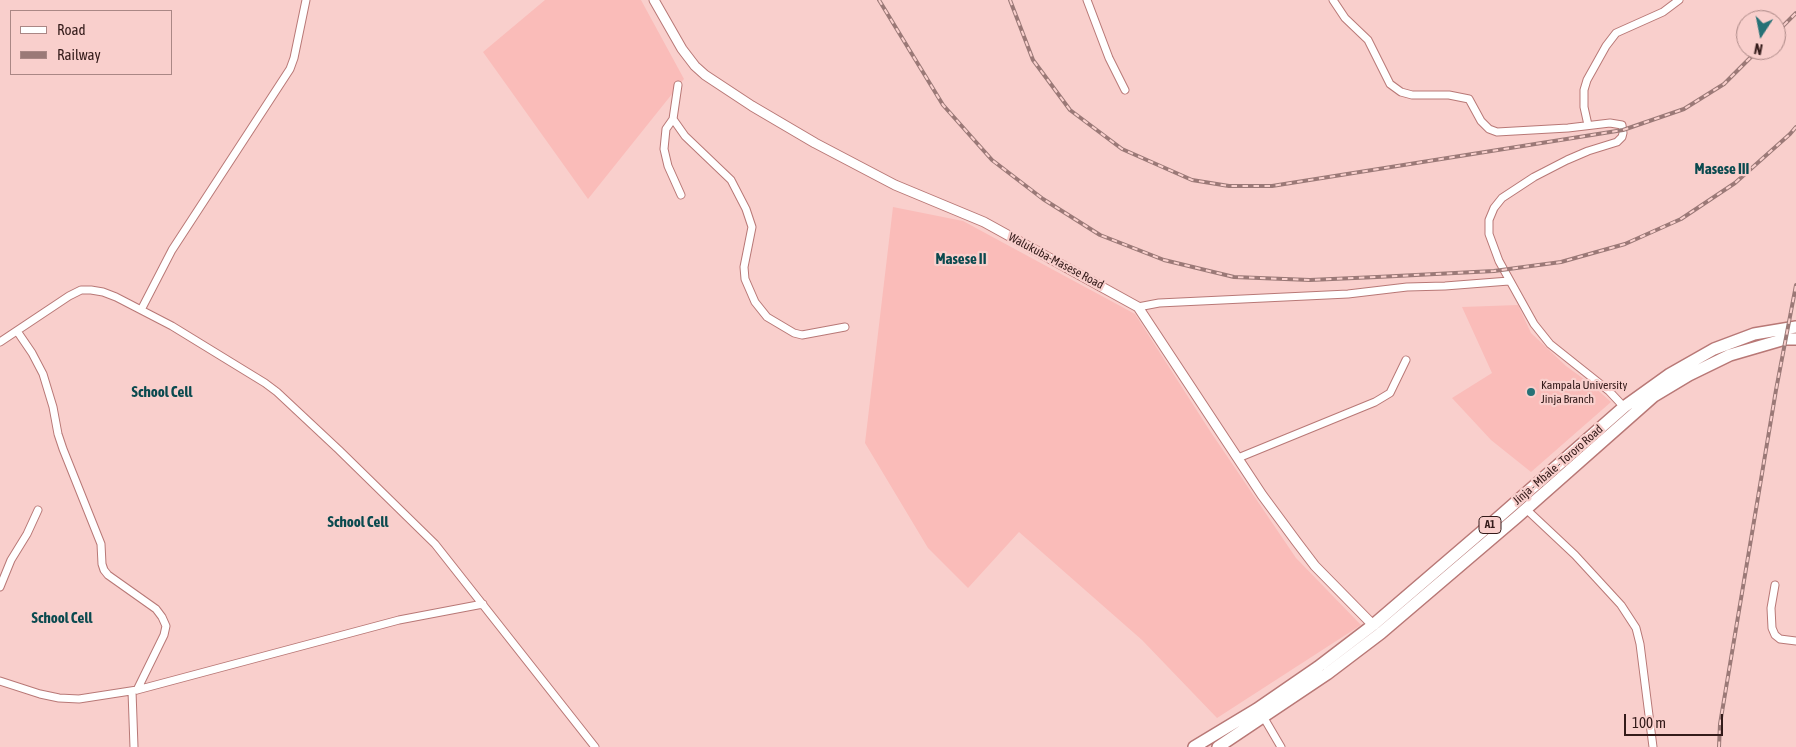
<!DOCTYPE html>
<html>
<head>
<meta charset="utf-8">
<style>
  body { margin:0 }
  #map { position:relative; width:1796px; height:747px; overflow:hidden; background:#f9cfcc; font-family:"Asap Condensed",sans-serif }
  canvas { display:block }
  .legend { position:absolute; left:10px; top:10px; width:162px; height:65px; box-sizing:border-box; background:#f9cfcc; border:1px solid #aa8785; margin:0; padding:6px 9px; list-style:none; font-size:15px; color:#341b1a }
  .legend li { display:flex; align-items:center; gap:10px; height:25px }
  .legend b { width:25px; border:1px solid #aa8785 }
  .north { position:absolute; left:1736px; top:10px; width:50px; height:50px; box-sizing:border-box; background:#f9cfcc; border:1px solid #aa8785; border-radius:50%; rotate:191deg; font-size:14px; font-weight:700; line-height:20px; text-align:center; color:#341b1a }
  .north::after { content:''; display:block; margin:auto; width:18px; height:22px; background:#267176; clip-path:polygon(50% 0,100% 100%,50% 72%,0 100%) }
  .scale { position:absolute; left:1624px; top:714px; width:99px; height:22px; box-sizing:border-box; border:2px solid #341b1a; border-top:0; padding-left:6px; font-size:15px; line-height:18px; white-space:nowrap; color:#341b1a; -webkit-text-stroke:4px #f9cfcc; paint-order:stroke }
</style>
</head>
<body>
<div id="map">
<canvas width="1796" height="747"></canvas>
<ul class="legend">
<li><b style="height:6px;background:#fff"></b>Road</li>
<li><b style="height:6px;background:#9b7977"></b>Railway</li>
</ul>
<div class="north">N</div>
<div class="scale">100 m</div>
</div>
<script>
const c = document.querySelector('canvas').getContext('2d');
c.lineJoin = 'round';
function fillPath(path, color) { c.fillStyle = color; c.fill(path, 'evenodd'); }
const toPath = rows => new Path2D(rows.map(r => 'M' + r).join(''));
function trace(path, color, width, dash) { c.strokeStyle = color; c.lineWidth = width; c.lineCap = dash ? 'butt' : 'round'; c.setLineDash(dash || []); c.stroke(path); }
function write(font, color, halo, rows, align = 'center') {
  c.font = font + ' "Asap Condensed",sans-serif'; c.lineWidth = 4.5; c.setLineDash([]); c.textBaseline = 'middle'; c.strokeStyle = halo; c.fillStyle = color; for (const [text, x, y, turn = 0] of rows) {
    c.save(); c.translate(x, y); c.rotate((+turn || 0) * Math.PI / 180); c.textAlign = isNaN(turn) ? turn : align; if (halo) c.strokeText(text, 0, 0); c.fillText(text, 0, 0); c.restore();
  }
}
const built = toPath([
  [545,0,641,0,684,79,588,199,483,52],
  [893,207,963,221,1135,314,1210,431,1296,558,1361,625,1217,718,1142,640,1019,532,968,588,928,548,865,443],
  [1518,305,1531,333,1566,366,1592,385,1611,402,1531,472,1491,440,1452,398,1492,373,1462,307]
]);
const minor = toPath([
  [1087,0,1109,58,1125,90],
  [1333,0,1345,18,1368,40,1390,84,1401,92,1412,95,1449,95,1469,99,1481,121,1489,129,1497,132,1568,128,1610,123,1622,125,1623,133,1622,137,1617,142,1588,151,1567,160,1534,177,1502,198,1494,208,1489,220,1489,234,1499,261,1534,324,1550,344,1609,391,1624,407],
  [678,85,673,119,685,136,731,180,746,209,752,227,744,267,745,279,755,302,767,317,794,333,802,335,845,327],
  [673,119,666,129,664,149,668,166,681,195],
  [1588,125,1584,107,1584,90,1587,80,1606,46,1616,33,1663,12,1679,0],
  [1138,307,1159,303,1348,294,1407,287,1445,286,1509,281],
  [141,310,172,250,290,69,294,58,306,0],
  [17,331,32,353,43,374,53,407,58,434,63,449,101,544,102,564,104,570,108,575,156,609,162,617,166,626,164,635,137,690],
  [0,342,69,296,81,290,91,290,103,292,116,297,172,326,265,383,277,392,339,450,435,544,595,747],
  [1238,458,1375,402,1390,393,1406,360],
  [1526,509,1575,555,1621,605,1636,628,1640,644,1653,747],
  [1775,585,1771,608,1772,628,1775,635,1780,639,1796,641],
  [0,587,11,560,27,534,38,510],
  [0,681,40,694,59,698,79,699,137,690,399,620,483,604],
  [132,691,134,747],
  [1264,718,1281,747]
]);
const tertiary = toPath([
  [654,0,682,49,695,66,705,75,752,106,815,143,895,185,984,222,1138,307,1262,495,1296,541,1315,566,1373,625]
]);
const trunk = toPath([
  [1194,747,1257,709,1318,667,1373,625,1500,516,1624,407,1670,374,1714,349,1754,334,1796,327],
  [1218,747,1327,674,1381,633,1517,517,1654,396,1689,375,1730,355,1785,339,1796,339]
]);
const rail = toPath([
  [879,0,943,105,992,160,1043,199,1100,235,1164,260,1234,277,1310,280,1377,277,1494,271,1561,262,1625,244,1681,219,1735,183,1790,134,1796,127],
  [1010,0,1033,60,1070,110,1122,149,1192,180,1229,186,1272,186,1623,130,1684,109,1724,84,1758,50],
  [1776,33,1796,13],
  [1719,747,1720,724,1776,390,1796,285]
]);
const markers = [
  [1531,392,5,"#267176"]
];
const shields = [
  [1490,525,22]
];
const shieldNames = [
  ["A1",1490,525]
];
const streetNames = [
  ["Walukuba-Masese Road",1056,261,28],
  ["Jinja - Mbale - Tororo Road",1558,465,-41]
];
const poiNames = [
  ["Kampala University",1541,385],
  ["Jinja Branch",1541,399]
];
const quarterNames = [
  ["Masese III",1722,169],
  ["Masese II",961,259],
  ["School Cell",162,392],
  ["School Cell",358,522],
  ["School Cell",62,618]
];
fillPath(built, '#fabcb9');
trace(minor, '#b87876', 9);
trace(tertiary, '#b87876', 11);
trace(trunk, '#b87876', 14);
trace(minor, '#fff', 7);
trace(tertiary, '#fff', 9);
trace(trunk, '#fff', 11);
trace(rail, '#9b7977', 4);
trace(rail, '#f9cfcc', 2, [5.5]);
for (const [x, y, r, color] of markers) { const dot = new Path2D(); dot.arc(x, y, r, 0, 2 * Math.PI); c.fillStyle = color; c.fill(dot); trace(dot, '#f9cfcc', 2); }
for (const [x, y, w] of shields) { const box = new Path2D(); box.roundRect(x - w / 2, y - 8.5, w, 17, 4); c.fillStyle = '#f9cfcc'; c.fill(box); trace(box, '#341b1a', 1); }
write('bold 11px', '#341b1a', null, shieldNames);
write('12px', '#341b1a', '#f9cfcc', streetNames);
write('12px', '#341b1a', '#f9cfcc', poiNames, 'left');
write('bold 15px', '#0a4a4f', '#f9cfcc', quarterNames);
</script>
</body>
</html>
